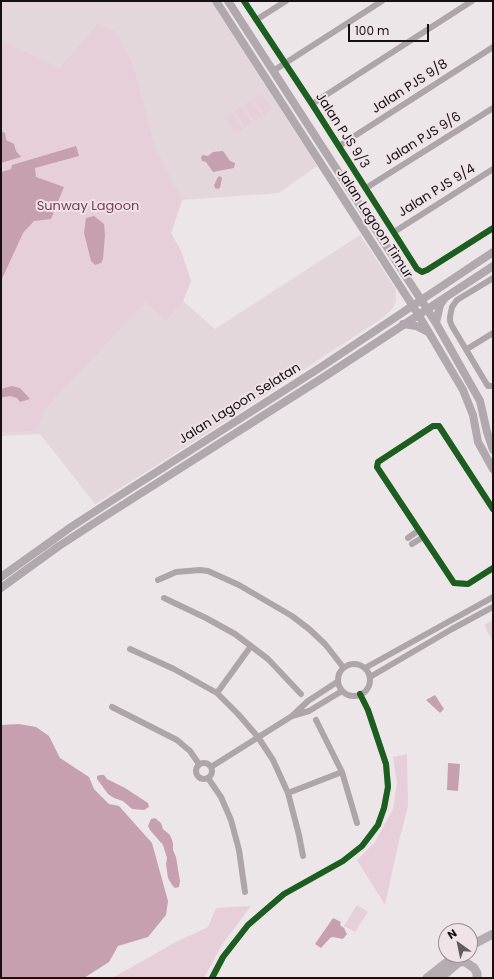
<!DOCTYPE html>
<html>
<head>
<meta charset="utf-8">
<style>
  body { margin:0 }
  #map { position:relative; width:494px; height:979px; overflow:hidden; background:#ece6e8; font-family:Poppins,sans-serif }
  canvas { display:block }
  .frame { position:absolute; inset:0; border:2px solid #151112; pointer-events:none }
  .north { position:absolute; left:438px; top:923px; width:40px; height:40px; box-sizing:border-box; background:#efe3e7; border:1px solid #988f92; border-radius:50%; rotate:327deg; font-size:11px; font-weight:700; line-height:16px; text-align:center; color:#151112 }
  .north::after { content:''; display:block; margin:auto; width:14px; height:18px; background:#605c5d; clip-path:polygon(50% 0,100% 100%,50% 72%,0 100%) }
  .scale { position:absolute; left:348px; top:24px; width:81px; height:18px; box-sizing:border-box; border:2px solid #151112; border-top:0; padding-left:5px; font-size:12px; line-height:14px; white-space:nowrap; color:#151112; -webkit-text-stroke:3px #efe3e7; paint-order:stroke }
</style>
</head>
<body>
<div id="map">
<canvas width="494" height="979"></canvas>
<div class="frame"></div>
<div class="north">N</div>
<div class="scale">100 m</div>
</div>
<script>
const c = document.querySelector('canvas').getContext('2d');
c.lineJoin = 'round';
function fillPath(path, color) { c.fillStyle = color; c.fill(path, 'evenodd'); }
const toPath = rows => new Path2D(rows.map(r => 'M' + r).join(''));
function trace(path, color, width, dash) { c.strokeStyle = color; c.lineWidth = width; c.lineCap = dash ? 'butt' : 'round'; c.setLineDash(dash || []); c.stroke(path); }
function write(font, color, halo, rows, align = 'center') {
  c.font = font + ' Poppins,sans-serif'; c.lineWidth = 4; c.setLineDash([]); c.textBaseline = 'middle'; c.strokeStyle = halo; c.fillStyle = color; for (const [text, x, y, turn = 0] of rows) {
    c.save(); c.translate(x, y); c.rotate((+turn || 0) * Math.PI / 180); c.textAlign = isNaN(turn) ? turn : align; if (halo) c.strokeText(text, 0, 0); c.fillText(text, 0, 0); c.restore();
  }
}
const built = toPath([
  [1,1,211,1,317,166,279,193,182,200,171,233,181,251,191,281,183,301,215,329,360,235,395,288,396,292,396,301,392,309,384,317,195,441,95,504,40,434,1,436]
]);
const green = toPath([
  [98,24,116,32,133,65,155,147,182,200,171,233,181,251,191,281,183,301,166,320,145,302,45,409,36,431,1,432,1,41,60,68],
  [261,93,272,109,264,115,253,98],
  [251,100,262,116,254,121,244,105],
  [241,106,252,122,245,127,234,111],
  [232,112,242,129,235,133,224,117],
  [493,620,493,642,484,625],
  [407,754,408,806,399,841,385,905,357,860,375,842,393,809,397,783,393,757],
  [357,905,368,912,355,932,344,926],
  [251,906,223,943,204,978,112,978,176,942,208,927,216,908]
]);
const water = toPath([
  [1,131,5,133,6,140,14,144,16,151,21,157,1,163],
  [76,146,79,156,35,168,36,177,64,187,51,219,34,221,23,233,1,281,1,172,11,169,12,165],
  [223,151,230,161,235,163,234,168,213,172,206,162,202,161,201,157,203,155,208,156,213,152],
  [220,176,222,178,220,188,217,189,215,188,214,185,218,177],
  [94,216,104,224,105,235,103,259,101,263,95,265,91,261,84,233,86,218],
  [12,386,20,388,30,399,20,402,17,398,10,396,3,397,1,399,1,390,4,388],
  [435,695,444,709,440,713,426,700],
  [19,724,36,727,49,736,60,758,89,777,94,789,109,804,119,806,152,843,168,901,166,915,148,937,118,946,109,962,84,978,1,978,1,725],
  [448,763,460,764,458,791,447,790],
  [100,775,104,775,107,779,125,788,148,803,149,807,144,810,132,809,123,801,114,798,108,794,97,779,97,776],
  [155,818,161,823,163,829,170,835,173,843,173,850,176,857,180,881,179,887,175,888,172,885,168,878,166,864,167,858,163,845,150,830,148,826,151,819],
  [333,918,341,922,340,925,344,928,347,934,343,939,333,937,330,938,321,948,315,944]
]);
const minor = toPath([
  [244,1,312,104,417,269,422,272,427,270,493,228],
  [256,20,286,1],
  [273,71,382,1],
  [312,104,472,1],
  [339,146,493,47],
  [366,188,493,108],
  [394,232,493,169],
  [493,278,457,300,452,307,450,317,450,321,452,326,486,383,488,386,493,386],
  [467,349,493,333],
  [493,509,439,426,433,426,378,462,377,467,454,583,468,584,493,568],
  [408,538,419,530],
  [412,544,423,537],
  [158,580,176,572,200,570,208,571,239,585,292,616,309,629,325,644,343,667],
  [164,598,206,618,235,634,268,659,301,694],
  [130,649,174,669,217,693,238,714,258,737,273,760,288,793,299,835,303,856],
  '338 680a16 16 0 1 1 32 0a16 16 0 1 1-32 0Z',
  [365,668,493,597],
  [370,677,452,629,493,607],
  [217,693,251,646],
  [112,707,177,740,190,751,199,764],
  [292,716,309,711,342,691],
  [316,720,342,772,357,823],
  '196 771a8 8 0 1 1 16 0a8 8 0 1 1-16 0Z',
  [211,767,292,716,308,701,337,682],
  [208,778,221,797,231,820,239,850,245,892],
  [288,793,342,772],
  [212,978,223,957,248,925,284,894,343,861,362,846,378,825,384,808,388,787,386,764,368,710,360,694]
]);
const major = toPath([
  [216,1,418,314,463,390,473,415,478,442,493,469],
  [228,1,436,323,480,401,487,432,493,450],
  [436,323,440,305,445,298],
  [403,324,416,326,428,332],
  [1,577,71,527,111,501,321,367,493,252],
  [1,588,59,546,99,520,327,375,493,266]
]);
const highway = toPath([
  [470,946,493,934],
  [427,978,456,955],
  [440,978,458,963,464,961,474,968,477,973,477,978]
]);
const cycleway = toPath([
  [244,1,312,104,417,269,422,272,427,270,493,228],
  [493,509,439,426,433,426,378,462,377,467,454,583,468,584,493,568],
  [212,978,223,957,248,925,284,894,343,861,362,846,378,825,384,808,388,787,386,764,368,710,360,694]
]);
const streetNames = [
  ["Jalan PJS 9/8",410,87,-33],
  ["Jalan PJS 9/3",342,131,57],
  ["Jalan PJS 9/6",423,139,-32],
  ["Jalan PJS 9/4",437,191,-32],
  ["Jalan Lagoon Timur",374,224,57],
  ["Jalan Lagoon Selatan",240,404,-32]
];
const parkNames = [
  ["Sunway Lagoon",88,207]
];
fillPath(built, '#e4d7dc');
fillPath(green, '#e6cfd8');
fillPath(water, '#c6a0af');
trace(minor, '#ada5a8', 6);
trace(major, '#b0a8ac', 8);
trace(highway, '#b5acb1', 9);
trace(cycleway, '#1b5e20', 6);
write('13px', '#151112', '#efe3e7', streetNames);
write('13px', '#7b3956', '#efe3e7', parkNames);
</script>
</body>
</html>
